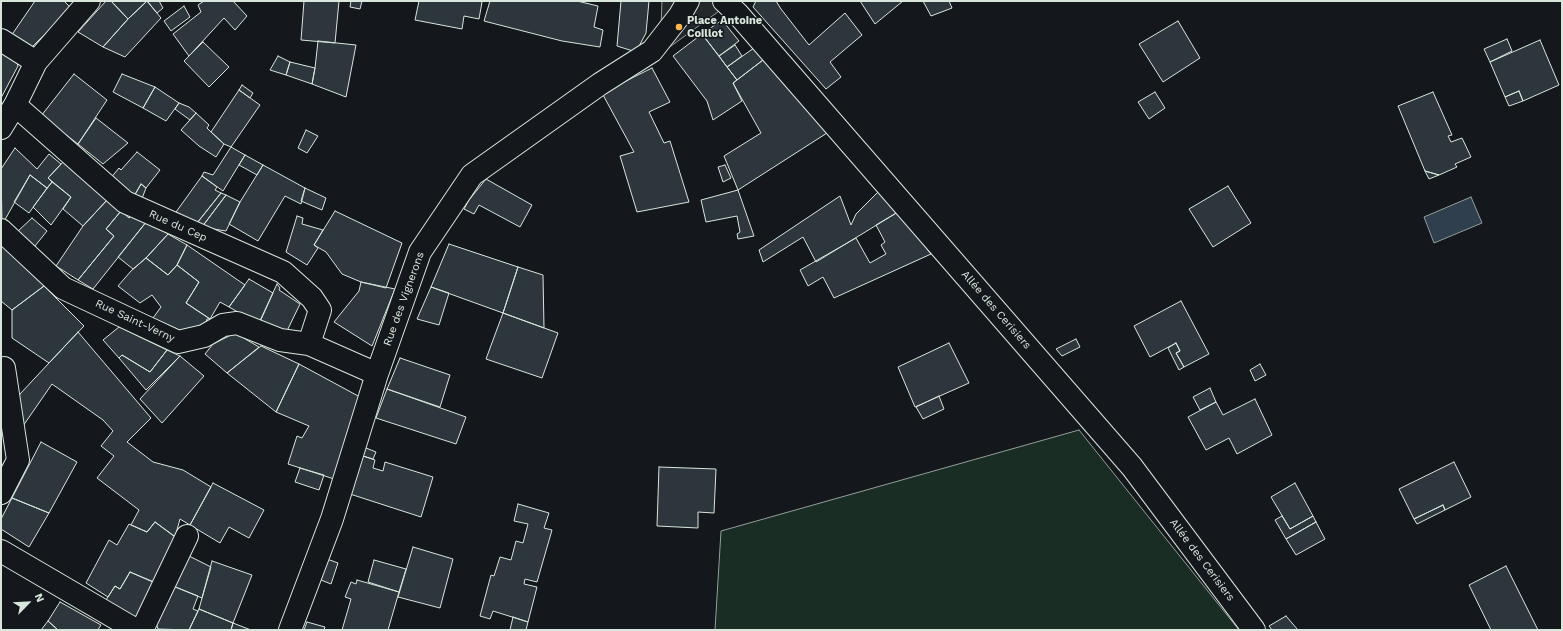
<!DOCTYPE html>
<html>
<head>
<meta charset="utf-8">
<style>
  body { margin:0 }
  #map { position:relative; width:1563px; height:631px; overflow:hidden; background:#14181c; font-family:"Work Sans",sans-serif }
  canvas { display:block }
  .frame { position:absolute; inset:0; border:2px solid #d8e6dc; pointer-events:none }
  .north { position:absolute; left:8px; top:583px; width:40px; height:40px; -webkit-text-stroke:3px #14181c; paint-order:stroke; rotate:66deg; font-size:11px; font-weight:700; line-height:16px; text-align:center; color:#d8e6dc }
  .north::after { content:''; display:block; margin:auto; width:14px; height:18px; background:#d8e6dc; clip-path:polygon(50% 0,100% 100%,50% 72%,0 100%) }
</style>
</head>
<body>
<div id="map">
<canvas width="1563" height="631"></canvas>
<div class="frame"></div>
<div class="north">N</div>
</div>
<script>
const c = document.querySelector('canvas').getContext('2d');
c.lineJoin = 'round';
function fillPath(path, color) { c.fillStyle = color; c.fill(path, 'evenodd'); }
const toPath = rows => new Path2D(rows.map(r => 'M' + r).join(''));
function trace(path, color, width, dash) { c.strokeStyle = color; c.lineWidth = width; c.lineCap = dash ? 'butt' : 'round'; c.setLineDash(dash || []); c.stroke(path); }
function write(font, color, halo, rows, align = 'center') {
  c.font = font + ' "Work Sans",sans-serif'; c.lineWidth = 3; c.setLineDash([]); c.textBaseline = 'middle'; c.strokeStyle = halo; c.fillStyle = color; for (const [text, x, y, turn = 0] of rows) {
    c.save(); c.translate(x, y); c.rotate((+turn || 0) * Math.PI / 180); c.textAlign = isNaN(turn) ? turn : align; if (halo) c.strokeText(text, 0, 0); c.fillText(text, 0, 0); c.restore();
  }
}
const green = toPath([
  [1079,430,1239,630,715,630,721,531,1079,430]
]);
const parking = toPath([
  [662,1,733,1,660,54,662,1]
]);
const water = toPath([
  [1471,197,1482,223,1434,243,1424,217,1471,197]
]);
const building = toPath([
  [35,1,64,1,71,8,32,47,11,36,35,1],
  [106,1,111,1,128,19,103,47,78,32,106,1],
  [111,1,147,1,128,19,111,1],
  [147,1,161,18,125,57,103,47,128,19,147,1],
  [147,1,159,1,163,8,157,13,147,1],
  [204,1,233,1,247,16,235,30,224,18,189,56,173,34,201,12,198,5,204,1],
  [304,1,339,1,335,43,301,40,304,1],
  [351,1,362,1,360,9,350,7,351,1],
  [419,1,480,1,482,2,479,19,464,16,462,29,415,20,419,1],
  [490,1,577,1,598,6,594,27,603,30,600,47,562,41,484,21,490,1],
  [621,1,649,1,646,33,636,52,617,46,621,1],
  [756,1,776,1,781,9,809,45,845,13,862,35,830,62,841,77,826,89,753,7,756,1],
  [860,1,903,1,875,24,860,1],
  [923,1,949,1,952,8,931,16,923,1],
  [184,6,190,17,171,31,164,21,184,6],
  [722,20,739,41,719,56,702,34,722,20],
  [1178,21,1200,58,1163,82,1139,44,1178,21],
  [702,34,737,80,733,83,742,101,713,120,707,101,673,56,702,34],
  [1507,39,1512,51,1490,62,1484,49,1507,39],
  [1540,40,1559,85,1523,101,1519,91,1505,97,1490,62,1540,40],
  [318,41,356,45,346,97,312,84,315,68,318,41],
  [203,42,229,67,209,87,184,61,203,42],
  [735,45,742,56,727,67,719,56,735,45],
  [754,48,763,60,737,80,727,67,754,48],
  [1,53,17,63,18,66,1,98,1,53],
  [278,56,290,62,286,75,270,70,278,56],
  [763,60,827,133,738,190,724,156,761,133,733,83,763,60],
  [290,62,315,68,312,84,286,75,290,62],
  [652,68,670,102,649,112,664,143,670,141,689,202,637,212,620,156,634,152,602,93,652,68],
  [74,74,107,100,78,144,41,116,74,74],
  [122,74,155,87,143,108,113,92,122,74],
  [242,85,253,93,250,98,239,90,242,85],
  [155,87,179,103,166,121,143,108,155,87],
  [239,90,260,105,231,147,224,144,211,132,239,90],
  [1519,91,1523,101,1509,106,1505,97,1519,91],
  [1155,92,1165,108,1149,119,1138,102,1155,92],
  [1433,92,1452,135,1448,136,1451,142,1462,138,1471,157,1455,164,1457,167,1439,175,1425,171,1398,106,1433,92],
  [179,103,189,107,196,113,190,120,175,109,179,103],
  [196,113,209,125,207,128,211,132,224,144,216,157,199,146,181,130,196,113],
  [96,118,128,143,103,164,78,144,96,118],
  [306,130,318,136,307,153,298,148,306,130],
  [231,147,245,155,223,191,202,176,204,172,213,175,231,147],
  [15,148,37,169,49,154,61,164,48,178,52,182,47,188,30,175,2,225,1,169,15,148],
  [137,152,160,170,146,188,141,184,133,198,109,180,119,168,121,170,137,152],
  [245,155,263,165,257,175,239,165,245,155],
  [65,160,108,199,83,226,63,209,71,197,48,178,65,160],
  [263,165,305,188,301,204,285,196,258,241,229,224,240,202,263,165],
  [725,165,731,178,723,182,718,167,725,165],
  [1425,171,1439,175,1429,179,1425,171],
  [30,175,47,188,29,213,14,202,30,175],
  [202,176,217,187,215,190,221,193,197,223,176,212,202,176],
  [486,179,532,205,520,227,479,205,474,214,464,209,469,200,486,179],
  [52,182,71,197,51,225,33,207,52,182],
  [141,184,146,188,141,201,133,198,141,184],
  [1228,186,1251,223,1213,247,1189,209,1228,186],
  [305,188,326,198,322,210,301,201,305,188],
  [738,190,754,236,738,239,737,234,740,232,737,216,706,222,701,200,738,190],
  [880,190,898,212,816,262,803,237,763,262,759,250,840,196,851,225,856,214,880,190],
  [221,193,226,195,202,227,197,223,221,193],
  [226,195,240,202,226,231,202,227,226,195],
  [108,199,121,211,106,229,114,236,78,280,56,266,83,226,108,199],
  [121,211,129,218,134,213,147,221,93,289,78,280,114,236,106,229,121,211],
  [335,211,402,243,386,288,361,282,342,274,326,252,314,245,335,211],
  [898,212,931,254,834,298,823,277,808,286,800,270,856,238,870,263,886,254,881,245,885,242,876,225,898,212],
  [297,216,303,218,302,224,323,230,314,245,318,248,307,265,286,252,297,216],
  [32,218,47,231,31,251,17,232,32,218],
  [147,221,168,234,146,258,133,269,118,257,147,221],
  [168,234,187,245,177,265,168,275,146,258,168,234],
  [1,244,44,286,12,310,1,301,1,244],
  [449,244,518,267,503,313,431,287,449,244],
  [187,245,245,285,229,307,220,302,210,319,186,303,199,282,177,265,187,245],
  [146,258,168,275,177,265,199,282,186,303,210,319,207,319,205,325,182,331,153,318,161,307,152,295,140,303,118,286,131,271,146,258],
  [518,267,543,275,544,328,503,313,518,267],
  [249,279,273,293,259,324,229,307,249,279],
  [361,282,395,289,372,346,334,322,359,291,361,282],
  [277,284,280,288,279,290,300,304,286,333,258,325,277,284],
  [44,286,84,326,49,363,12,338,12,310,44,286],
  [431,287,449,293,439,325,417,319,431,287],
  [1181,301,1209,354,1184,367,1176,353,1180,351,1176,343,1150,357,1134,326,1181,301],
  [503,313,558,333,542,378,486,359,503,313],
  [119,327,167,350,150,372,122,355,119,358,103,340,119,327],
  [78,332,151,418,127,442,153,462,183,470,211,487,190,525,180,519,175,537,155,522,147,532,131,525,139,510,97,478,114,456,101,446,113,431,103,420,52,384,23,426,17,401,20,394,78,332],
  [235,333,259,347,227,373,205,354,213,344,235,333],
  [1076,339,1080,347,1062,356,1056,349,1076,339],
  [949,343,969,383,915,407,898,367,949,343],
  [1176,343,1180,351,1176,353,1184,367,1179,370,1168,348,1176,343],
  [261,346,299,364,276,412,227,373,261,346],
  [167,350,180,356,146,390,119,358,122,355,150,372,167,350],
  [180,356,204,376,162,423,140,399,180,356],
  [400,358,450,375,440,407,387,389,400,358],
  [299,364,360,397,334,479,288,464,297,436,302,438,309,426,276,412,299,364],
  [1260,364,1266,375,1255,381,1250,370,1260,364],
  [1210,388,1216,402,1200,410,1193,397,1210,388],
  [387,389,466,417,456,444,376,418,387,389],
  [939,396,944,409,923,419,916,407,939,396],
  [1255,399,1272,435,1237,454,1229,438,1206,450,1188,417,1216,402,1223,415,1255,399],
  [41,442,77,462,49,513,12,498,41,442],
  [366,448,376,452,373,459,363,456,366,448],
  [363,456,375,460,373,468,383,471,385,462,433,477,421,517,350,494,363,456],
  [1454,462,1471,497,1445,510,1443,505,1414,519,1399,489,1454,462],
  [659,467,716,469,714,513,698,512,698,528,657,526,659,467],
  [300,468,324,475,319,490,295,482,300,468],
  [213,483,264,510,249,538,229,527,220,543,190,525,213,483],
  [1295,483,1313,516,1290,529,1271,497,1295,483],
  [12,498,49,513,29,547,1,529,1,519,12,498],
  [518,504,549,513,544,528,552,530,537,582,525,579,524,584,537,587,528,622,493,611,490,619,480,616,491,575,494,576,500,557,511,560,516,541,523,543,528,524,514,521,518,504],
  [1443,505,1445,510,1417,524,1414,519,1443,505],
  [1282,516,1290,529,1313,516,1316,522,1286,539,1275,520,1282,516],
  [155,522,177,538,155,583,130,572,120,589,115,586,108,597,86,583,109,540,117,545,129,524,147,532,155,522],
  [1316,522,1325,539,1296,555,1286,539,1316,522],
  [413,547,453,559,440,608,398,597,413,547],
  [187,555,211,567,202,598,173,586,187,555],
  [327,559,338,563,331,584,321,580,327,559],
  [374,560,406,569,399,592,368,582,374,560],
  [212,561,252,575,233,623,199,609,212,561],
  [1506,566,1538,630,1491,630,1469,585,1506,566],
  [130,572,154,582,142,620,102,603,106,600,115,586,120,589,130,572],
  [357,580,399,592,388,630,342,630,351,599,345,597,351,582,356,584,357,580],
  [173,586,198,596,193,609,198,611,189,630,158,629,156,623,173,586],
  [60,602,101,625,99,628,98,630,58,630,48,621,60,602],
  [199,609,233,623,231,630,189,630,199,609],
  [1286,616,1298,630,1272,630,1269,626,1286,616],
  [513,617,528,622,526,630,510,630,513,617],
  [48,621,58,630,41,630,48,621],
  [307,622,325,627,324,630,304,630,307,622],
  [233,623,251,630,231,630,233,623]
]);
const minor = toPath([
  [724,1,737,13,1132,467,1254,630],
  [1,40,36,62],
  [15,105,125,202,283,272,312,298,320,310,309,344],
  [1,128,15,105,36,62,89,1],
  [1,230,63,288,178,342,204,336,223,325,237,323,280,340,309,344,377,374],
  [1,493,18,460,4,368],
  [1,551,136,630],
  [142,630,187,536],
  [290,630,332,519,377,374,420,252,472,175,600,84,652,51,680,15,688,1]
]);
const markers = [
  [679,27,4,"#ffb74d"]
];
const poiNames = [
  ["Place Antoine",687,21],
  ["Coillot",687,34]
];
const streetNames = [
  ["Rue du Cep",178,226,24],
  ["Rue des Vignerons",404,299,-70],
  ["Allée des Cerisiers",996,310,49],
  ["Rue Saint-Verny",135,321,25],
  ["Allée des Cerisiers",1202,560,53]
];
fillPath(green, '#1a2d24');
trace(green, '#939e99', 1);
fillPath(parking, '#24282b');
trace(parking, '#939e99', 1);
fillPath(water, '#2f3f4d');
trace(water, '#939e99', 1);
fillPath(building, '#2c363c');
trace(building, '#d8e6dc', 1);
trace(minor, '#d8e6dc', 24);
trace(minor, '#14181c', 22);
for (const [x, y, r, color] of markers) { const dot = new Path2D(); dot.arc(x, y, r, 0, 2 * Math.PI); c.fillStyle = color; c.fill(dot); trace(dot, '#14181c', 1.5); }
write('bold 11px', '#d8e6dc', '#14181c', poiNames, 'left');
write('11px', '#d8e6dc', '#14181c', streetNames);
</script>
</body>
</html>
